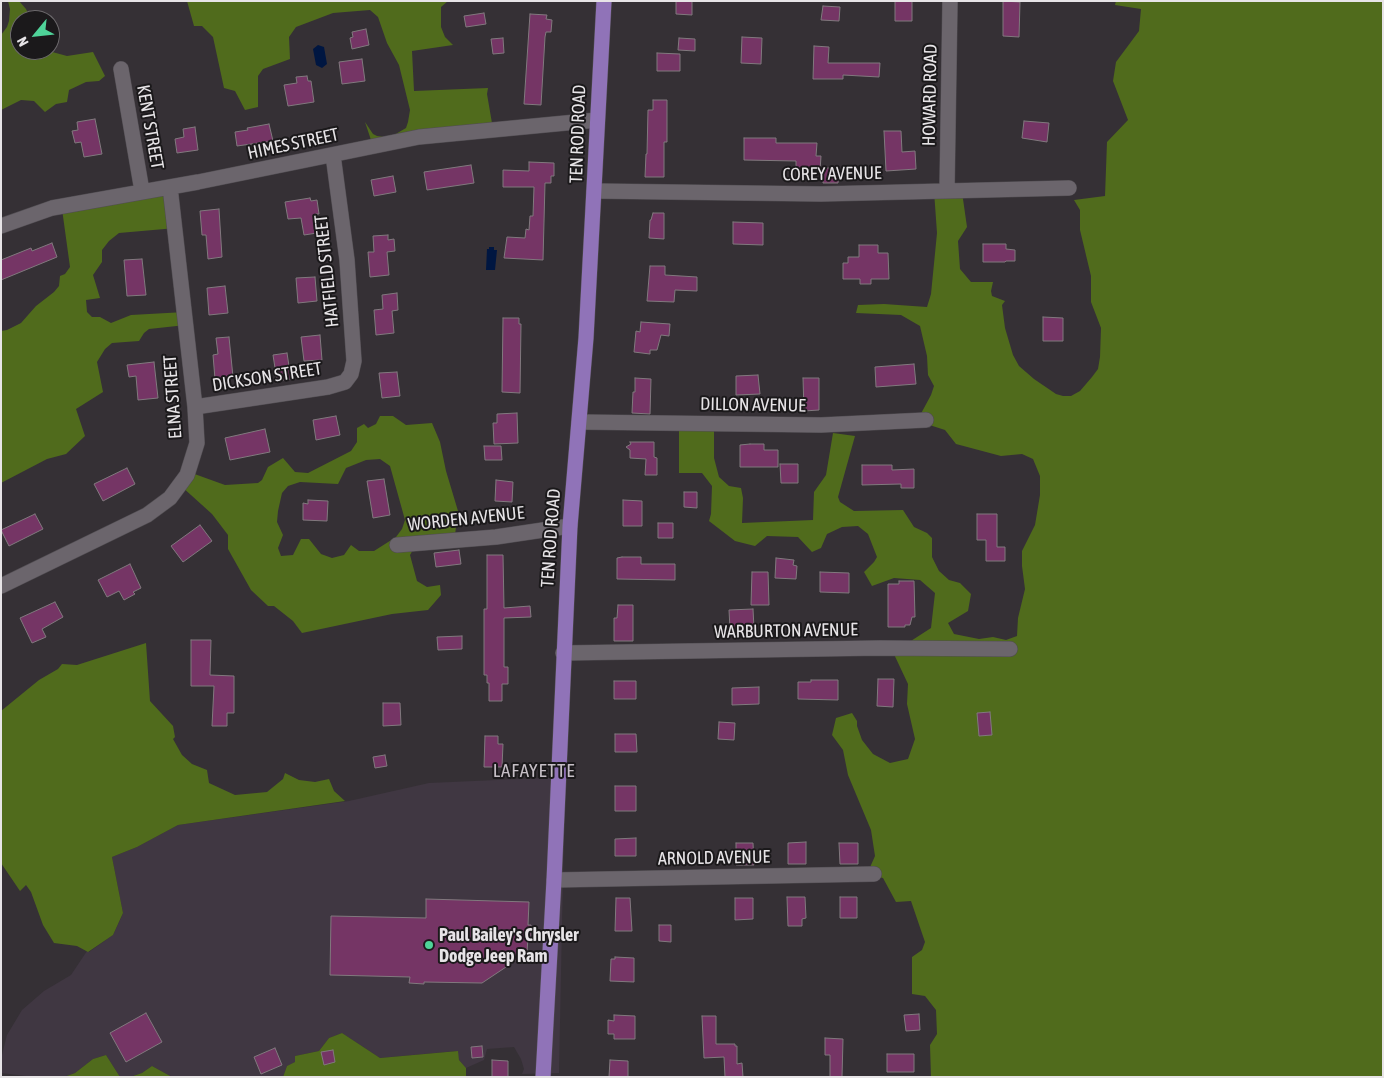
<!DOCTYPE html>
<html>
<head>
<meta charset="utf-8">
<style>
  body { margin:0 }
  #map { position:relative; width:1384px; height:1078px; overflow:hidden; background:#353035; font-family:"Asap Condensed",sans-serif }
  canvas { display:block }
  .frame { position:absolute; inset:0; border:2px solid #e7e4e7; pointer-events:none }
  .north { position:absolute; left:10px; top:10px; width:50px; height:50px; box-sizing:border-box; background:#1b191b; border:1px solid #6d6a6d; border-radius:50%; rotate:242deg; font-size:14px; font-weight:700; line-height:20px; text-align:center; color:#e7e4e7 }
  .north::after { content:''; display:block; margin:auto; width:18px; height:22px; background:#4fd399; clip-path:polygon(50% 0,100% 100%,50% 72%,0 100%) }
</style>
</head>
<body>
<div id="map">
<canvas width="1384" height="1078"></canvas>
<div class="frame"></div>
<div class="north">N</div>
</div>
<script>
const c = document.querySelector('canvas').getContext('2d');
c.lineJoin = 'round';
function fillPath(path, color) { c.fillStyle = color; c.fill(path, 'evenodd'); }
const toPath = rows => new Path2D(rows.map(r => 'M' + r).join(''));
function trace(path, color, width, dash) { c.strokeStyle = color; c.lineWidth = width; c.lineCap = dash ? 'butt' : 'round'; c.setLineDash(dash || []); c.stroke(path); }
function write(font, color, halo, rows, align = 'center') {
  c.font = font + ' "Asap Condensed",sans-serif'; c.lineWidth = 4; c.setLineDash([]); c.textBaseline = 'middle'; c.strokeStyle = halo; c.fillStyle = color; for (const [text, x, y, turn = 0] of rows) {
    c.save(); c.translate(x, y); c.rotate((+turn || 0) * Math.PI / 180); c.textAlign = isNaN(turn) ? turn : align; if (halo) c.strokeText(text, 0, 0); c.fillText(text, 0, 0); c.restore();
  }
}
const built = toPath([
  [565,777,559,1073,522,1074,524,1069,521,1059,514,1047,487,1049,484,1060,466,1068,459,1060,457,1051,380,1058,342,1033,329,1038,319,1051,295,1056,295,1062,287,1066,283,1077,172,1077,152,1066,142,1073,130,1077,120,1077,106,1055,93,1059,75,1073,64,1077,34,1077,1,1073,1,1059,7,1035,22,1010,44,991,71,975,87,951,89,952,113,935,121,918,123,913,112,857,137,847,178,825,349,801,429,783]
]);
const forest = toPath([
  [8,1,19,1,26,9,31,20,20,20,20,50,45,50,67,56,93,52,105,76,99,81,86,82,69,90,67,102,56,104,45,112,34,101,21,100,1,110,1,35,7,27,9,21,10,9],
  [187,1,448,1,441,7,441,27,445,37,453,45,412,51,414,91,488,88,487,94,493,129,373,146,365,122,373,134,377,136,385,137,394,135,406,128,408,122,410,110,399,65,387,43,378,17,370,10,333,13,296,27,289,37,290,59,263,69,258,76,258,107,245,110,235,91,224,88,213,37,202,26,194,26],
  [1116,1,1383,1,1383,1077,931,1077,930,1045,937,1034,936,1010,925,996,912,994,912,957,922,950,925,942,911,901,896,902,883,878,867,874,875,856,871,830,848,775,843,750,832,735,836,718,852,713,857,721,857,726,862,740,873,754,890,763,908,759,915,739,907,704,908,684,892,650,900,648,931,628,935,593,920,580,894,578,872,586,864,572,874,562,877,557,868,534,858,526,842,527,827,534,821,548,812,552,798,537,767,536,755,546,735,541,709,521,711,514,712,486,702,473,679,473,679,425,714,424,714,458,719,477,729,486,741,488,743,498,742,523,813,520,814,492,826,475,833,433,855,436,838,497,840,502,854,511,903,510,914,527,927,533,932,538,932,557,939,571,949,580,960,583,971,594,968,611,948,623,954,634,979,639,993,637,1006,640,1017,636,1018,618,1025,589,1022,566,1022,551,1035,525,1040,495,1040,476,1033,459,1022,454,1001,456,956,444,945,430,917,421,931,395,934,386,928,375,927,356,920,326,901,315,856,313,858,305,884,304,927,307,931,294,937,233,934,191,962,192,967,227,958,241,960,269,971,282,993,282,991,291,992,296,1005,301,1002,305,1005,328,1013,355,1019,366,1034,379,1056,394,1063,396,1071,396,1080,391,1092,377,1098,369,1100,357,1101,328,1091,302,1091,276,1080,230,1080,210,1074,200,1105,196,1107,142,1128,120,1113,81,1116,62,1139,31,1141,9,1115,5],
  [177,186,176,228,119,233,109,241,102,250,102,262,93,275,100,298,86,300,87,312,92,317,100,317,111,323,131,315,185,312,186,325,149,329,144,333,139,341,112,343,105,349,97,362,103,392,76,409,85,436,66,454,47,459,1,483,1,331,7,330,21,323,36,306,54,292,59,286,60,276,65,274,70,267,62,209],
  [380,416,393,416,406,425,432,423,440,442,446,471,458,511,455,535,417,543,410,555,417,581,427,587,440,585,441,595,428,610,392,614,302,633,293,621,274,606,268,606,251,590,228,549,228,535,212,514,181,486,189,472,225,485,258,483,262,480,268,467,283,458,295,472,308,473,351,451,357,442,357,428,364,424,368,428,376,424],
  [380,459,390,466,405,520,402,529,396,537,374,551,359,551,351,545,344,555,332,558,321,554,309,539,301,539,293,555,281,556,278,548,283,535,277,522,278,511,282,493,288,486,300,482,338,484,346,468,366,460],
  [146,643,150,701,173,726,175,737,173,739,182,755,192,764,207,770,209,783,235,795,267,792,283,779,285,773,299,780,315,782,329,779,334,791,345,801,178,825,137,847,112,857,123,913,113,935,88,952,77,946,54,943,43,925,31,892,26,885,20,891,1,863,1,711,39,680,58,669,62,664,77,665],
  [342,1033,380,1058,458,1051,459,1060,466,1068,466,1077,283,1077,287,1066,295,1062,295,1056,319,1051,329,1038],
  [106,1055,120,1077,64,1077,75,1073,93,1059],
  [152,1066,172,1077,130,1077,142,1073]
]);
const water = toPath([
  [318,45,324,47,327,64,322,68,316,65,313,49],
  [489,247,494,247,494,250,497,250,495,270,486,270,487,249,489,249]
]);
const building = toPath([
  [676,1,692,1,692,15,676,14,676,1],
  [895,1,912,1,912,21,895,21,895,1],
  [1003,1,1020,2,1019,37,1003,36,1003,1],
  [823,6,840,7,839,21,821,20,823,6],
  [484,13,486,24,466,27,464,16,484,13],
  [530,14,547,15,546,19,552,20,551,32,546,32,545,37,541,105,524,104,530,14],
  [366,29,369,45,352,49,350,38,353,37,352,32,366,29],
  [742,37,762,38,761,64,741,63,742,37],
  [503,38,504,53,493,54,491,39,503,38],
  [679,38,695,39,695,51,678,50,679,38],
  [814,46,829,47,828,63,880,63,879,77,843,75,843,79,813,79,814,46],
  [657,53,680,54,680,71,657,71,657,53],
  [362,59,365,81,342,84,339,62,362,59],
  [307,76,308,81,311,81,314,102,288,106,284,85,297,83,296,77,307,76],
  [653,100,667,100,667,142,664,142,664,177,645,177,646,154,647,154,648,110,653,110,653,100],
  [95,119,102,154,84,157,81,142,75,143,72,131,78,130,77,122,95,119],
  [1024,121,1049,123,1047,142,1022,138,1024,121],
  [269,124,273,141,237,146,235,132,248,130,247,128,269,124],
  [195,127,198,150,177,153,175,139,184,137,183,129,195,127],
  [884,131,901,131,902,152,915,151,916,169,886,171,884,131],
  [744,138,776,138,776,143,817,143,816,156,821,156,820,171,796,171,796,161,744,160,744,138],
  [529,162,554,163,554,176,551,176,551,183,545,183,543,260,504,258,507,237,525,238,526,229,529,230,530,216,533,216,534,187,503,187,503,170,529,171,529,162],
  [471,165,474,183,427,190,424,172,471,165],
  [823,168,839,168,838,183,823,183,823,168],
  [393,176,396,192,374,196,371,180,393,176],
  [310,198,311,201,317,200,319,214,315,214,317,233,304,235,301,218,288,219,285,202,310,198],
  [219,209,222,257,208,259,206,235,202,235,200,211,219,209],
  [653,213,664,213,664,239,649,238,650,220,651,220,653,213],
  [733,222,763,223,763,245,733,244,733,222],
  [388,235,388,240,394,239,395,251,387,252,389,275,370,277,368,252,374,252,373,236,388,235],
  [52,243,57,257,1,280,1,260,31,248,32,251,52,243],
  [983,244,1006,244,1006,249,1015,250,1015,261,1006,261,1005,262,983,262,983,244],
  [859,245,878,245,878,253,888,253,889,279,871,279,871,284,860,284,860,279,843,279,843,263,848,263,848,257,859,257,859,245],
  [142,259,146,295,127,296,124,260,142,259],
  [650,266,665,266,665,275,697,277,697,291,675,290,674,302,647,301,650,266],
  [315,277,317,301,298,303,296,278,315,277],
  [225,286,228,313,209,315,207,288,225,286],
  [397,293,398,310,392,311,394,333,376,335,374,310,383,309,382,295,397,293],
  [1043,317,1063,318,1063,341,1043,341,1043,317],
  [503,318,519,318,519,324,521,324,520,393,502,392,503,318],
  [641,322,670,324,669,336,661,335,657,350,650,350,650,354,634,352,636,331,640,332,641,322],
  [320,335,322,360,304,361,301,337,320,335],
  [229,337,233,377,215,379,213,355,218,354,216,338,229,337],
  [287,353,291,379,277,381,273,355,287,353],
  [154,362,158,398,138,400,136,376,129,377,127,365,154,362],
  [914,364,916,384,876,387,875,367,914,364],
  [397,372,400,396,382,398,379,373,397,372],
  [758,375,760,394,736,395,736,376,758,375],
  [635,378,651,379,650,414,632,413,633,392,635,392,635,378],
  [803,378,819,378,819,410,804,411,803,378],
  [517,413,518,443,494,444,493,423,497,423,497,414,517,413],
  [336,416,340,435,316,440,313,420,336,416],
  [265,429,270,452,230,460,225,438,265,429],
  [630,442,654,442,654,457,657,458,657,475,645,475,646,459,630,458,630,450,626,447,631,444,630,442],
  [750,444,764,444,764,450,778,450,778,467,740,467,740,445,750,444],
  [484,446,501,446,502,460,485,460,484,446],
  [780,464,798,464,798,483,781,483,780,464],
  [862,465,892,465,892,470,914,469,914,488,901,488,901,484,862,485,862,465],
  [127,468,135,484,103,501,94,484,127,468],
  [384,479,390,515,373,518,367,481,384,479],
  [496,480,513,482,512,502,495,501,496,480],
  [684,492,697,492,697,508,684,507,684,492],
  [308,500,328,501,327,521,303,520,303,503,308,504,308,500],
  [623,500,642,501,642,526,623,526,623,500],
  [35,514,43,529,9,546,1,530,35,514],
  [977,514,997,514,997,547,1005,547,1005,561,986,561,986,540,977,540,977,514],
  [658,523,673,523,673,538,658,538,658,523],
  [200,525,212,541,183,562,171,546,200,525],
  [459,550,461,564,436,567,434,553,459,550],
  [487,555,503,555,504,608,530,606,531,617,504,618,504,667,508,667,508,684,502,684,502,701,489,701,489,683,487,683,487,675,484,675,484,609,487,609,487,555],
  [622,557,641,557,641,564,675,564,675,580,617,579,617,558,622,557],
  [776,558,794,560,793,565,797,566,796,579,775,578,776,558],
  [130,564,141,588,133,592,135,594,124,600,119,591,107,597,98,580,130,564],
  [752,572,768,572,769,605,751,605,752,572],
  [820,572,849,573,849,593,820,592,820,572],
  [899,581,914,581,915,617,912,617,910,625,905,625,905,627,888,627,888,584,899,584,899,581],
  [55,602,63,617,42,629,46,637,32,643,20,618,55,602],
  [618,605,633,605,633,641,614,641,614,618,617,618,618,605],
  [753,609,754,628,730,629,729,610,753,609],
  [462,636,462,649,438,650,437,637,462,636],
  [191,640,211,640,210,675,234,676,234,713,227,713,227,726,212,726,214,686,191,686,191,640],
  [878,679,894,679,893,707,877,706,878,679],
  [811,680,838,680,838,700,798,699,798,682,811,682,811,680],
  [614,681,636,681,636,699,614,699,614,681],
  [759,687,759,704,732,705,732,688,759,687],
  [383,703,400,703,401,725,383,726,383,703],
  [990,712,992,735,979,736,977,713,990,712],
  [719,722,735,723,734,740,718,739,719,722],
  [615,734,636,734,637,752,615,752,615,734],
  [485,736,498,736,498,744,503,744,502,767,484,767,485,736],
  [385,755,387,766,375,768,373,757,385,755],
  [615,786,636,786,636,811,615,811,615,786],
  [636,838,636,856,615,856,615,839,636,838],
  [806,842,806,864,788,864,788,843,806,842],
  [736,843,753,843,754,865,736,865,736,843],
  [839,843,858,843,858,864,840,864,839,843],
  [787,897,805,897,806,918,802,919,802,926,788,926,787,897],
  [840,897,857,897,857,918,840,918,840,897],
  [616,898,630,898,632,931,615,931,616,898],
  [735,898,753,898,753,919,735,920,735,898],
  [426,899,529,902,528,925,531,925,531,937,528,936,527,953,482,983,424,982,424,984,409,983,410,977,330,975,331,916,426,918,426,899],
  [659,925,671,925,671,942,659,941,659,925],
  [615,957,634,958,634,982,610,981,611,959,615,959,615,957],
  [146,1013,162,1042,126,1062,110,1033,146,1013],
  [919,1014,920,1030,906,1031,904,1015,919,1014],
  [614,1015,635,1016,635,1039,614,1039,614,1034,608,1034,608,1020,614,1021,614,1015],
  [702,1016,716,1016,716,1044,735,1044,735,1046,737,1046,737,1064,742,1063,743,1077,725,1077,724,1057,704,1058,702,1016],
  [825,1038,843,1039,842,1077,830,1077,830,1055,825,1055,825,1038],
  [482,1046,483,1057,472,1058,471,1047,482,1046],
  [275,1048,282,1065,261,1074,254,1057,275,1048],
  [333,1050,335,1062,324,1065,321,1052,333,1050],
  [887,1054,914,1054,914,1072,887,1072,887,1054],
  [492,1060,508,1061,508,1077,492,1077,492,1060],
  [610,1060,628,1061,628,1077,609,1077,610,1060]
]);
const minor = toPath([
  [121,69,142,191],
  [947,190,950,1],
  [594,191,821,194,1069,188],
  [1,226,52,208,198,182,419,137,597,120],
  [195,407,328,387,345,382,351,374,354,361,347,260,333,155],
  [579,422,821,425,926,420],
  [397,545,496,537,570,526],
  [1,586,147,515,170,498,187,475,197,443,195,407,170,187],
  [563,653,880,648,1010,649],
  [554,880,874,874]
]);
const major = toPath([
  [543,1077,554,880,570,526,586,338,604,1]
]);
const markers = [
  [429,945,5,"#4fd399"]
];
const streetNames = [
  ["HOWARD ROAD",930,95,-89],
  ["KENT STREET",150,127,80],
  ["TEN ROD ROAD",578,134,-88],
  ["HIMES STREET",293,144,-12],
  ["COREY AVENUE",832,174,-1],
  ["HATFIELD STREET",327,271,-96],
  ["DICKSON STREET",267,377,-9],
  ["ELNA STREET",173,397,-94],
  ["DILLON AVENUE",753,405,1],
  ["WORDEN AVENUE",466,519,-6],
  ["TEN ROD ROAD",551,538,-86],
  ["WARBURTON AVENUE",786,631,-1],
  ["ARNOLD AVENUE",714,858,-1]
];
const poiNames = [
  ["Paul Bailey's Chrysler",439,935],
  ["Dodge Jeep Ram",439,956]
];
const neighbourhoodNames = [
  ["LAFAYETTE",534,771]
];
fillPath(built, '#403742');
fillPath(forest, '#506b1c');
fillPath(water, '#001641');
fillPath(building, '#753565');
trace(building, '#81797e', 1);
trace(minor, '#514d52', 16);
trace(major, '#514d52', 16);
trace(minor, '#6b656c', 15);
trace(major, '#9073b8', 15);
for (const [x, y, r, color] of markers) { const dot = new Path2D(); dot.arc(x, y, r, 0, 2 * Math.PI); c.fillStyle = color; c.fill(dot); trace(dot, '#1b191b', 2); }
write('18px', '#e7e4e7', '#1b191b', streetNames);
write('bold 18px', '#e7e4e7', '#1b191b', poiNames, 'left');
c.letterSpacing = '1px';
write('19px', '#c5bec5', '#1b191b', neighbourhoodNames);
c.letterSpacing = '0px';
</script>
</body>
</html>
